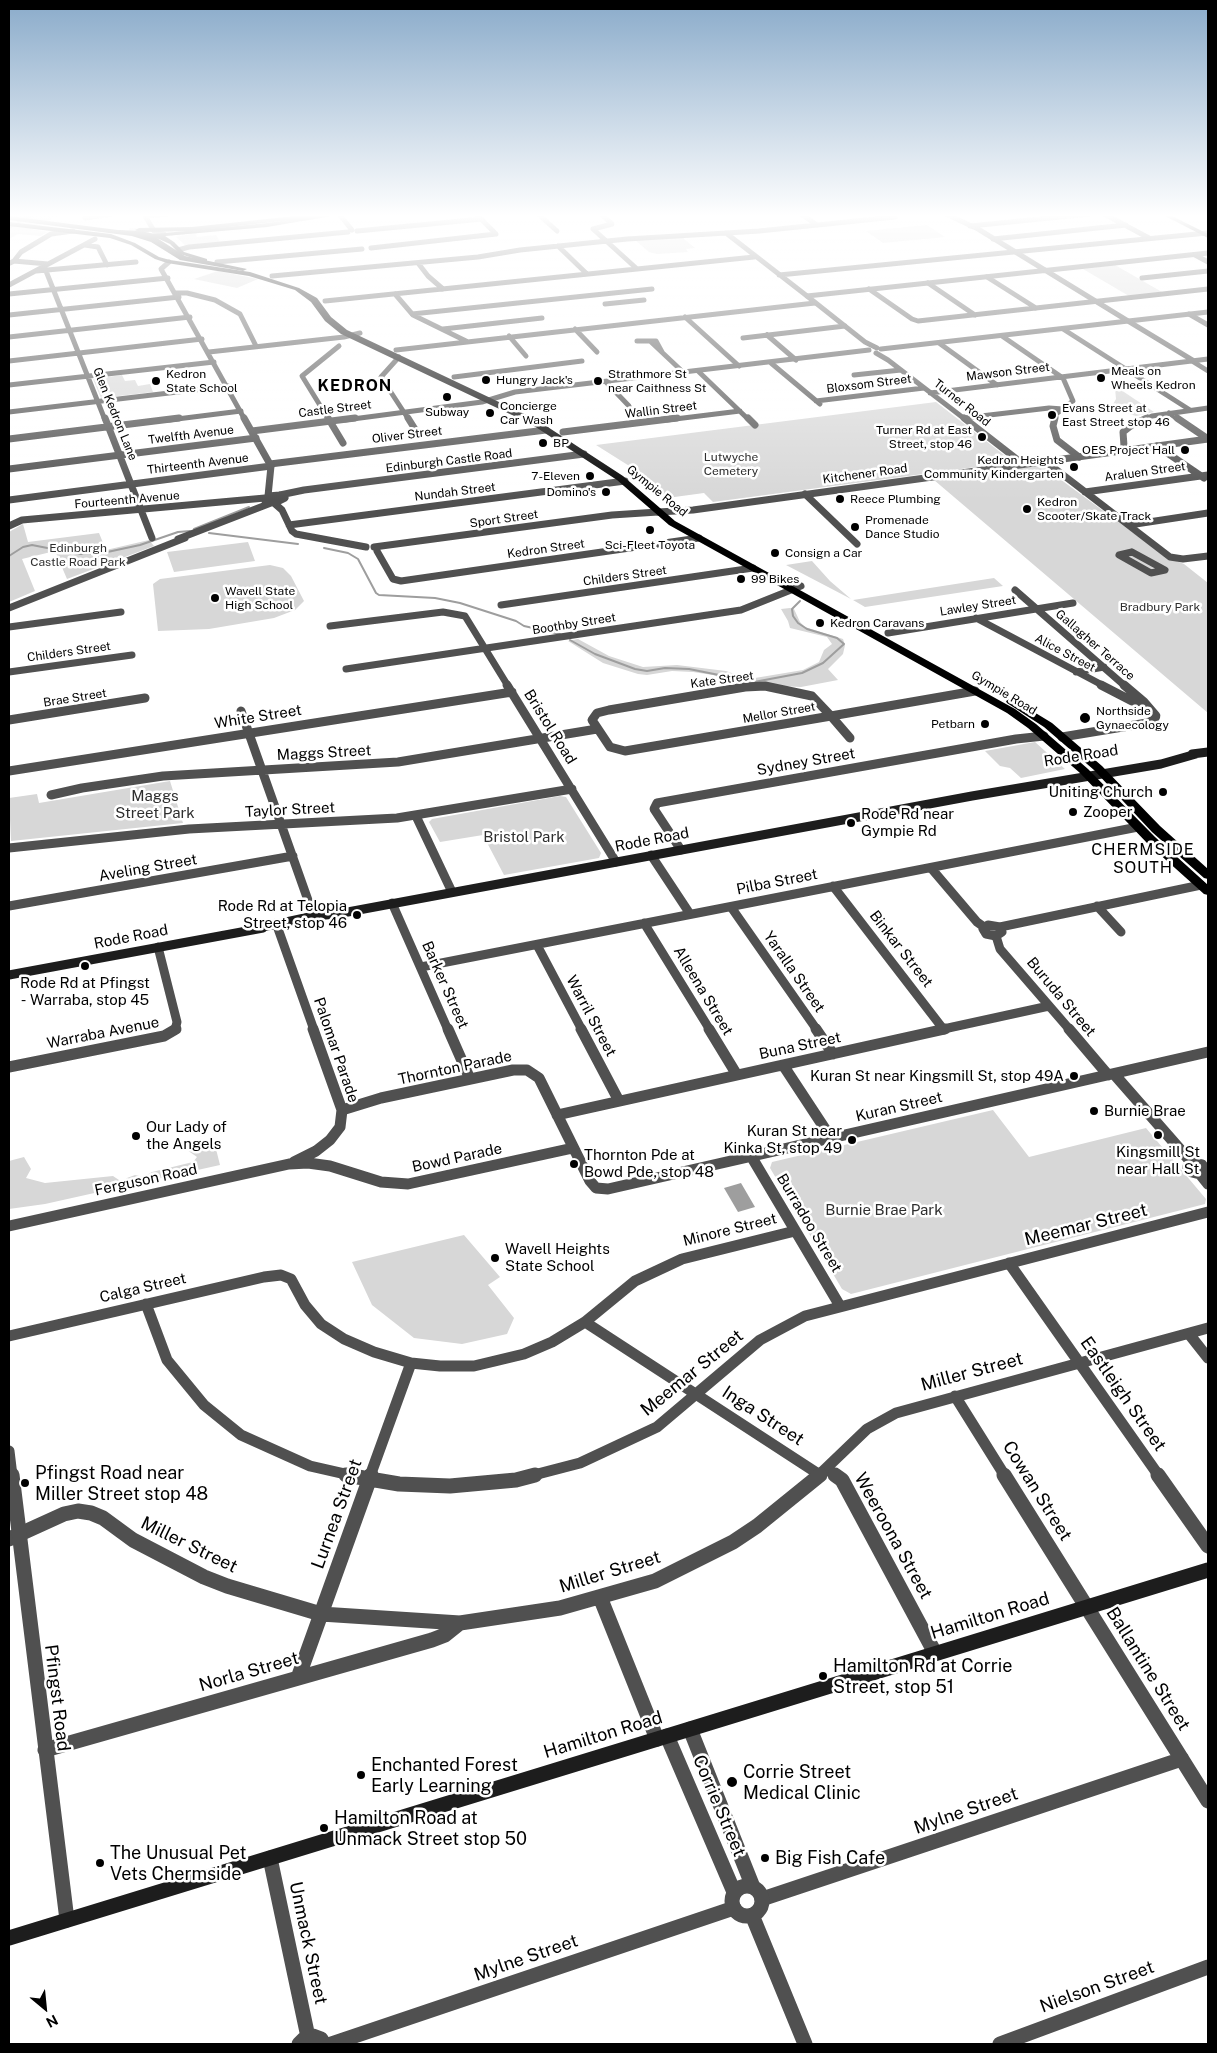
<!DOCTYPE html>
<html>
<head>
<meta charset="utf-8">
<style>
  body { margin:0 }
  #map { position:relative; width:1217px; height:2053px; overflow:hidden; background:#fff; font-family:"Public Sans",sans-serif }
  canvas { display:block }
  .frame { position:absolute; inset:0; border:10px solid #000; pointer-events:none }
  .north { position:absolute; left:20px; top:1983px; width:50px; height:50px; -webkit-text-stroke:4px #fff; paint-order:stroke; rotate:152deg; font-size:14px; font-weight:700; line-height:20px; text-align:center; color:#000 }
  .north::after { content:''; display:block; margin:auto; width:18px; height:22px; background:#000; clip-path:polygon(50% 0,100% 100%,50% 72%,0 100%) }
</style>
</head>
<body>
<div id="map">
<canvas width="1217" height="2053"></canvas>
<div class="frame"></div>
<div class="north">N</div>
</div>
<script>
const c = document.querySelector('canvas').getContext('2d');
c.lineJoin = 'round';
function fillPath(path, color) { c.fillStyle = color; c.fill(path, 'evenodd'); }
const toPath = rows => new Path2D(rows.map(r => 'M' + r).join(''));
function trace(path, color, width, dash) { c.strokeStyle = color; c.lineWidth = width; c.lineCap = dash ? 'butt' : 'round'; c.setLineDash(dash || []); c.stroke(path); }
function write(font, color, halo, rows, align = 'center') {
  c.font = font + ' "Public Sans",sans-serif'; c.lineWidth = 5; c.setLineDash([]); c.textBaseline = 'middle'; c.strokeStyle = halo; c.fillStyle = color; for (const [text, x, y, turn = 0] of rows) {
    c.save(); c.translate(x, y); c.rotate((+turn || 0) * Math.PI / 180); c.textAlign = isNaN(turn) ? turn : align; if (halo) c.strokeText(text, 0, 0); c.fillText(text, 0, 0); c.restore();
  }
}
const green = toPath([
  [9,214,60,214,56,217,31,229,48,232,40,236,18,234,9,239],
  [927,225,945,237,883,243,866,231],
  [195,233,197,237,216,235,220,242,185,245,176,237],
  [682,237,695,248,686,249,688,252,657,254,649,252,635,240],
  [1115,265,1162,292,1129,296,1083,269],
  [218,271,258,279,237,288,194,279],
  [122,375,125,381,135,380,138,386,150,384,153,392,101,398,93,379],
  [1120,387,1124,392,1154,412,1136,416,1111,408,1116,399,1115,388],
  [936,402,1013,462,713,502,704,493,667,498,642,474,596,445],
  [1037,466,1045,468,1166,557,1184,564,1208,583,1208,713,934,480],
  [23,524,28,542,99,533,106,550,149,540,154,546,67,579,55,551,22,559,35,591,9,602,9,532],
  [248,542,255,561,174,572,167,552],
  [812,561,830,581,851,599,786,565],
  [270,565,283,568,291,576,304,601,295,610,274,618,209,629,158,631,153,584,160,579],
  [994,578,1003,586,865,607,853,600],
  [790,608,794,609,800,622,805,627,843,639,845,645,843,654,828,669,838,680,801,687,738,684,713,675,693,672,672,671,647,675,638,674,603,663,568,641,578,639,609,656,643,667,677,665,726,671,749,679,803,670,819,662,824,650,832,644,827,637,790,628,788,621,781,609],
  [1035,742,1065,769,1021,778,1010,768,1000,766,985,751],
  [170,781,183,823,11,841,9,798,37,794,39,803],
  [560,796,566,797,601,853,599,858,504,875,483,835,440,842,429,822,432,819],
  [993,1110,1029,1157,1146,1128,1206,1199,1205,1204,851,1294,842,1289,770,1168,772,1162],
  [215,1145,220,1165,45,1204,9,1209,9,1161,24,1157,31,1169,26,1178,45,1183,113,1176,122,1182,127,1178,135,1175,143,1177,152,1172,193,1162,197,1157,187,1150],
  [464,1235,500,1277,488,1285,514,1318,507,1334,462,1344,414,1338,372,1305,352,1262]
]);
const water = toPath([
  [741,1183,755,1207,738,1212,724,1188]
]);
const stream = toPath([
  [194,529,249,507],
  [209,533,298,544],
  [324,548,348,553,358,559,376,593,379,595,435,598,460,603,516,621,524,626,560,634],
  [9,556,23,547,32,545,78,554,98,554,140,545,178,532,190,531],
  [570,640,595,654,635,669,647,671,665,668,689,669,754,682,802,673,823,663,844,644,837,638,807,629,798,623,793,616,792,609,800,601]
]);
const river = toPath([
  [31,214,38,214,9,229,9,224,31,214]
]);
const motorwayTunnel = toPath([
  [9,220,42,224],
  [129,232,155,233,199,230]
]);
const minorFar4 = toPath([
  [144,214,154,231,164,234],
  [339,214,352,230],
  [538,214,557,231],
  [601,214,612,224,593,229,636,268],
  [801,214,817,225],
  [1104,214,1149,238],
  [145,216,168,214],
  [85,218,112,214],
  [970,226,1090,214],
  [357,231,482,219],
  [726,233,807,296],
  [993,239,1126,225],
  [85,245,98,247,107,265],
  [558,246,587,274],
  [371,248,496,234,476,214],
  [178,250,189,247,348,232],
  [1195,255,1208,262],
  [14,261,21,252,51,234,73,231],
  [217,262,362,249],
  [10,263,14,261,48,264],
  [418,263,428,276,443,289],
  [36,271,136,262],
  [46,271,105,420],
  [779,275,1207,233],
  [272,276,478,257,520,250,627,239,759,231,895,217],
  [987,277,1036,308],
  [1142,278,1208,271],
  [928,283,975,315],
  [9,285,95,239],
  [869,289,912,319,918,321,1208,289],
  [176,293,187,293,215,300,240,314,256,346],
  [9,294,168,278],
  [395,294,413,315,466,341],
  [325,301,754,257],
  [605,304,644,300],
  [412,314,652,289],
  [1189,314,1208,325],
  [9,315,179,297],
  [685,317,739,366],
  [1128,321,1194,361],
  [443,329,542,318],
  [575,329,597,352],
  [1063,329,1190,410],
  [767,335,796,360],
  [509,336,526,356],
  [1002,336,1063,378,1073,401,1056,414,1055,420],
  [9,337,190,317],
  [743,338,845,326],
  [637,341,650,341],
  [939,343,997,385],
  [396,350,815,303],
  [662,352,656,341,650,341,684,373],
  [876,353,888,360,966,420],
  [399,357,381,377,409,420],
  [9,361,202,339],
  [1192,361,1208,371],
  [771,363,820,404],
  [698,371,749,420],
  [854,375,901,370],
  [454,377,582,361],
  [606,382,629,406],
  [9,385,214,362],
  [930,393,1208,359],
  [816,401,924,388],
  [9,412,228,386],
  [1169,413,1179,420],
  [964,418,1049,408,1063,409],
  [169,420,241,411],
  [329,420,302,376,339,346],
  [667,420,740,411],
  [1144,420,1152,416,1208,408]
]);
const minorFar3 = toPath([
  [105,418,152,538],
  [328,418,343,443],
  [408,418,418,434],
  [748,418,755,425],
  [964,418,1023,464],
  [1055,418,1053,426,1057,440,1079,457],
  [1177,418,1208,439],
  [563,432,677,418],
  [9,439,179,418],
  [1157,446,1204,478],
  [1128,450,1124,446,1123,432,1132,425,1147,418],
  [1045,461,1170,557,1183,559,1208,556],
  [270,464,546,430],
  [9,469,256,438],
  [1085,492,1208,475],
  [805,494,857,544],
  [9,500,271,466],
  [274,503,282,510,292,531,296,534,366,547],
  [289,525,625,481],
  [1129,525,1208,513],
  [9,526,22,520,265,498],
  [374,547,612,515,658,512],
  [377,551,393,579,401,581,699,538],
  [1132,552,1165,570,1151,573,1119,555,1132,552],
  [1015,590,1125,686],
  [501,605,753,568],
  [976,618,1104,686],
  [330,626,443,612,465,616,508,686],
  [9,627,121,612],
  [888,633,1073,603],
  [346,669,741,610,801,586],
  [9,672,132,655],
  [1076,672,1104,667]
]);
const minorFar2 = toPath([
  [507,685,616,862],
  [1101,685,1132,701,1144,702],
  [765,686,812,696,831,716,625,751,610,747,592,720,597,713,609,710,745,687,765,686],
  [241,711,315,920],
  [831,716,850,738],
  [831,716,975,691],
  [9,720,145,698],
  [1062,737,1147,723,1154,720,1156,716,1144,702,1124,685],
  [9,771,512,692],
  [51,795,82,788,163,776,398,762,597,729],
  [416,816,452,892],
  [9,848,189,829,397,818,572,789],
  [681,850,654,809,657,803,1016,739,1044,736],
  [651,855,690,914],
  [931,868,977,922,984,927],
  [833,886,944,1030],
  [392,903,448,1030],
  [9,906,293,856],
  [1097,906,1121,932],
  [731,907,817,1030],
  [276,923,314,1030],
  [644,923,710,1030],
  [988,925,1000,927,1002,932,996,936,986,934,983,929,988,925],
  [1000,927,1201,885],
  [996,936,1000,949,1070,1030],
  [537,945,582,1030],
  [158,947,177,1022,175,1030],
  [421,967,1138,827],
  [939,1030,1049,1006]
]);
const minorFar1 = toPath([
  [448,1029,470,1079],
  [581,1029,619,1101],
  [709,1029,737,1075],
  [816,1029,833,1054],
  [1069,1029,1108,1075],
  [783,1065,831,1138],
  [9,1067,164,1036,176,1029],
  [1114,1074,1192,1163],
  [342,1110,381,1098,513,1070,527,1070,539,1078,590,1181,596,1188,608,1189,1208,1052],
  [557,1115,945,1029],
  [751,1156,840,1306],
  [294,1162,316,1151,330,1140,340,1127,342,1110,313,1029],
  [1192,1163,1202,1165,1206,1171,1200,1174,1192,1172,1188,1167,1192,1163],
  [1200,1174,1208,1184],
  [9,1226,289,1164,308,1163,330,1166,381,1182,408,1184,573,1148],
  [1009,1263,1159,1476],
  [146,1304,167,1360,204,1405,241,1435,310,1466,354,1476],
  [585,1322,820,1475],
  [1189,1334,1208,1358],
  [9,1336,264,1277,281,1275,291,1279,305,1305,321,1324,344,1339,374,1352,411,1363,440,1366,474,1366,524,1354,552,1342,585,1322,635,1281,682,1259,795,1231],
  [955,1396,1005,1476],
  [827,1469,837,1476],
  [370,1476,411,1363],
  [530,1476,580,1463,657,1427,760,1340,805,1316,1208,1212],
  [818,1476,867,1429,896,1413,1208,1328]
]);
const minor = toPath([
  [346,1475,399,1484,450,1486,516,1480,535,1475],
  [835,1475,842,1480,935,1653],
  [1004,1475,1208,1801],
  [1158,1475,1208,1546],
  [9,1539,64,1514,78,1511,91,1513,103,1518,133,1540,204,1577,227,1586,321,1614,460,1623,560,1608,655,1581,733,1542,757,1526,820,1475],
  [600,1597,657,1739],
  [298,1678,371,1475],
  [45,1750,432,1640,445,1635,460,1623],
  [270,1858,308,2037],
  [762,1899,1182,1759],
  [299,2044,304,2039,313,2036,321,2039,324,2044],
  [331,2044,734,1908],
  [1000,2044,1208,1967]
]);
const tertiaryFar3 = toPath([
  [946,214,978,229,1128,321],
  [169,262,161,269,245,420],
  [807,296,1208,253],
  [807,296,865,342,877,348],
  [881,349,1208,312],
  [209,352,344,337,360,333],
  [345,420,482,402,515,392,869,350]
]);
const tertiaryFar2 = toPath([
  [244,418,271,466,268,496],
  [252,431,355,418],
  [280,495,285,498,277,502,265,501,268,496,280,495],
  [280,495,304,490,584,454],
  [658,512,693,510,1208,439],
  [178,539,271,503],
  [9,608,185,538]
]);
const tertiaryFar1 = toPath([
  [9,1451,12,1476]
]);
const tertiary = toPath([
  [12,1475,67,1920],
  [690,1729,753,1887],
  [667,1736,734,1892],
  '732 1901a15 15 0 1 1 30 0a15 15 0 1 1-30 0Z',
  [752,1915,805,2044]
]);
const secondaryFar1 = toPath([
  [1192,754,1208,752],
  [258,928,314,916,337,914,972,796,1161,764,1196,754],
  [9,975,263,928]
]);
const secondary = toPath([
  [9,1938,1208,1570]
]);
const primary = toPath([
  [1161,214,1168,214,1208,234,1208,238,1161,214]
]);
const trunk = toPath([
  [331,214,344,214,267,227,165,236,174,242,184,252,207,259,207,261,205,262,180,254,170,244,159,239,116,232,119,230,141,231,155,234,267,223,331,214],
  [9,222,111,234,135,243,159,257,170,260,250,272,299,288,317,298,331,317,347,330,537,420,623,476,675,521,1015,709,1036,724,1088,769,1155,837,1208,885,1208,895,1204,894,1147,843,1080,773,1028,728,1007,713,669,525,617,480,531,424,341,334,325,321,311,302,295,290,249,276,167,263,155,259,131,245,110,238,9,226,9,222],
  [1011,698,1052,723,1102,766,1160,826,1208,869,1208,879,1204,878,1152,832,1094,770,1044,727,1007,703,1006,701,1011,698]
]);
const motorway = toPath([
  [314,214,331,214,328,216,192,231,139,232,135,230,139,228,192,227,314,214],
  [9,216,133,232,157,238,185,256,247,269,243,271,180,260,151,242,132,236,9,220,9,216]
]);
const markers = [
  [1101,378,5,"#000"],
  [486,380,5,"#000"],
  [156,381,5,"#000"],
  [598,381,5,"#000"],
  [447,397,5,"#000"],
  [490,413,5,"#000"],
  [1052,415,5,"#000"],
  [982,437,5,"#000"],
  [543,443,5,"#000"],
  [1185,450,5,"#000"],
  [1074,467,5,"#000"],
  [590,476,5,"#000"],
  [606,492,5,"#000"],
  [840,499,5,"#000"],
  [1027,509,5,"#000"],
  [855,527,5,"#000"],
  [650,530,5,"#000"],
  [775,553,5,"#000"],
  [741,579,5,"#000"],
  [215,598,5,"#000"],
  [820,623,5,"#000"],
  [1085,718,6,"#000"],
  [985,724,5,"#000"],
  [1163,792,5,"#000"],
  [1073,812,5,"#000"],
  [851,823,5,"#000"],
  [357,915,5,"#000"],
  [85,966,5,"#000"],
  [1074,1076,5,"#000"],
  [1094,1111,5,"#000"],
  [1158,1135,5,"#000"],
  [136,1136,5,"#000"],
  [852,1140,5,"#000"],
  [574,1164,5,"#000"],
  [495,1258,5,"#000"],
  [25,1483,5,"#000"],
  [823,1676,5,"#000"],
  [361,1775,5,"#000"],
  [732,1782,6,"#000"],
  [324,1828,5,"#000"],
  [765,1858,5,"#000"],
  [100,1863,5,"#000"]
];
const farPoinames = [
  ["Meals on",1111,371],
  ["Wheels Kedron",1111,385],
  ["Kedron",166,374],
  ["State School",166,388],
  ["Strathmore St",608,374],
  ["near Caithness St",608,388],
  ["Hungry Jack's",496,380],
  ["Concierge",500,406],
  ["Car Wash",500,420],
  ["Evans Street at",1062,408],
  ["East Street stop 46",1062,422],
  ["Subway",447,412,"center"],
  ["Turner Rd at East",972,430,"right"],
  ["Street, stop 46",972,444,"right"],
  ["BP",553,443],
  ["OES Project Hall",1175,450,"right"],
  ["Kedron Heights",1064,460,"right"],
  ["Community Kindergarten",1064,474,"right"],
  ["7-Eleven",580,476,"right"],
  ["Domino's",596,492,"right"],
  ["Reece Plumbing",850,499],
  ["Kedron",1037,502],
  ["Scooter/Skate Track",1037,516],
  ["Promenade",865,520],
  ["Dance Studio",865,534],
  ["Sci-Fleet Toyota",650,545,"center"],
  ["Consign a Car",785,553],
  ["99 Bikes",751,579],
  ["Wavell State",225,591],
  ["High School",225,605],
  ["Kedron Caravans",830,623],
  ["Northside",1096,711],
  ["Gynaecology",1096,725],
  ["Petbarn",975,724,"right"]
];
const farStreetnames = [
  ["Mawson Street",1008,372,-7],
  ["Bloxsom Street",869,384,-7],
  ["Turner Road",962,403,38],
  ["Castle Street",335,409,-7],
  ["Wallin Street",661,410,-7],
  ["Glen Kedron Lane",115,414,68],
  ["Twelfth Avenue",191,435,-7],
  ["Oliver Street",407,435,-7],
  ["Edinburgh Castle Road",449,461,-7],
  ["Thirteenth Avenue",198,464,-7],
  ["Araluen Street",1145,472,-8],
  ["Kitchener Road",865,474,-8],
  ["Gympie Road",657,491,39],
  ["Nundah Street",455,492,-7],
  ["Fourteenth Avenue",127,500,-5],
  ["Sport Street",504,519,-8],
  ["Kedron Street",546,549,-8],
  ["Childers Street",625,576,-8],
  ["Lawley Street",978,606,-9],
  ["Boothby Street",574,624,-9],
  ["Gallagher Terrace",1095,645,41],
  ["Childers Street",69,652,-8],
  ["Alice Street",1065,653,28],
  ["Kate Street",722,680,-8],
  ["Gympie Road",1004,693,31],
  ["Brae Street",75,698,-9],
  ["Mellor Street",779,713,-10]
];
const farParknames = [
  ["Lutwyche",731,457],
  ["Cemetery",731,471],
  ["Edinburgh",78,548],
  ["Castle Road Park",78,562],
  ["Bradbury Park",1160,607]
];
const streetNames = [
  ["White Street",258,717,-9],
  ["Bristol Road",550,727,58],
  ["Maggs Street",324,753,-3],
  ["Rode Road",1081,756,-9],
  ["Sydney Street",806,762,-10],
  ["Taylor Street",290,810,-3],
  ["Rode Road",652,840,-11],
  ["Aveling Street",148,868,-10],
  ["Pilba Street",777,882,-11],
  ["Rode Road",131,937,-11],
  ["Binkar Street",901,949,52],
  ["Yaralla Street",794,972,55],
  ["Barker Street",445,985,66],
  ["Alleena Street",703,991,59],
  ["Buruda Street",1061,997,50],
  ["Warril Street",591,1016,62],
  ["Warraba Avenue",103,1033,-11],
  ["Buna Street",800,1046,-12],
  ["Palomar Parade",336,1050,71],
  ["Thornton Parade",455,1068,-12],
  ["Kuran Street",899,1107,-13],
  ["Bowd Parade",457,1158,-12],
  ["Ferguson Road",146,1180,-12],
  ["Burradoo Street",809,1223,59],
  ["Minore Street",730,1230,-14],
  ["Calga Street",143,1288,-13]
];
const poiNames = [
  ["Uniting Church",1153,792,"right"],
  ["Zooper",1083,812],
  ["Rode Rd near",861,814],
  ["Gympie Rd",861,831],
  ["Rode Rd at Telopia",347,906,"right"],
  ["Street, stop 46",347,923,"right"],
  ["Rode Rd at Pfingst",85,983,"center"],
  ["- Warraba, stop 45",85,1000,"center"],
  ["Kuran St near Kingsmill St, stop 49A",1064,1076,"right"],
  ["Burnie Brae",1104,1111],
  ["Our Lady of",146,1127],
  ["the Angels",146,1144],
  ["Kuran St near",842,1131,"right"],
  ["Kinka St, stop 49",842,1148,"right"],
  ["Kingsmill St",1158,1152,"center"],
  ["near Hall St",1158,1169,"center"],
  ["Thornton Pde at",584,1155],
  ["Bowd Pde, stop 48",584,1172],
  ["Wavell Heights",505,1249],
  ["State School",505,1266]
];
const parkNames = [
  ["Maggs",155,796],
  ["Street Park",155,813],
  ["Bristol Park",524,837],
  ["Burnie Brae Park",884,1210]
];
const farDistrictnames = [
  ["KEDRON",355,386]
];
const neighbourhoodNames = [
  ["CHERMSIDE",1143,850],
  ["SOUTH",1143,868]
];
const nearStreetnames = [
  ["Meemar Street",1086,1225,-14],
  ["Miller Street",972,1372,-15],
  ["Meemar Street",692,1373,-39],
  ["Eastleigh Street",1123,1394,55],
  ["Inga Street",763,1416,33],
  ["Cowan Street",1037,1491,58],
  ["Lurnea Street",337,1514,-70],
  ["Weeroona Street",893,1536,61],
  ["Miller Street",189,1545,26],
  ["Miller Street",610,1572,-17],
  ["Hamilton Road",990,1616,-17],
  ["Ballantine Street",1148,1669,58],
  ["Norla Street",249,1672,-16],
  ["Pfingst Road",57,1698,83],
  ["Hamilton Road",603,1735,-17],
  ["Corrie Street",719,1806,67],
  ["Mylne Street",966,1811,-19],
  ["Unmack Street",308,1943,78],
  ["Mylne Street",526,1958,-19],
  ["Nielson Street",1097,1987,-20]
];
const nearPoinames = [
  ["Pfingst Road near",35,1473],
  ["Miller Street stop 48",35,1494],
  ["Hamilton Rd at Corrie",833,1666],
  ["Street, stop 51",833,1687],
  ["Enchanted Forest",371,1765],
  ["Early Learning",371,1786],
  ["Corrie Street",743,1772],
  ["Medical Clinic",743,1793],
  ["Hamilton Road at",334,1818],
  ["Unmack Street stop 50",334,1839],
  ["The Unusual Pet",110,1853],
  ["Vets Chermside",110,1874],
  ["Big Fish Cafe",775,1858]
];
fillPath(green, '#d7d7d7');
fillPath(water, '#9e9e9e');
trace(stream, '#9e9e9e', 2);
fillPath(river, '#9e9e9e');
trace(motorwayTunnel, '#d9d9d9', 8, [8, 4]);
trace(minorFar4, '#505050', 5);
trace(minorFar3, '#505050', 7);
trace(minorFar2, '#505050', 9);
trace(minorFar1, '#505050', 11);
trace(minor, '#505050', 15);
trace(tertiaryFar3, '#505050', 5);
trace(tertiaryFar2, '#505050', 7);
trace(tertiaryFar1, '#505050', 11);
trace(tertiary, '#505050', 15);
trace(secondaryFar1, '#1d1d1d', 9);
trace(secondary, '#1d1d1d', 15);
fillPath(primary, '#000');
fillPath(trunk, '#000');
fillPath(motorway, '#000');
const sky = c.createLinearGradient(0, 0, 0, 501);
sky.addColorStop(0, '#8aabca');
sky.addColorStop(0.43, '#fff');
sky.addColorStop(1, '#ffffff00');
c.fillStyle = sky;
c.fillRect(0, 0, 1217, 501);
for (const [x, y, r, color] of markers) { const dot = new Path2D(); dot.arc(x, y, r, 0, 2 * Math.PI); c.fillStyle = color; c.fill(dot); trace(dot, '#fff', 2); }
write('12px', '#000', '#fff', farPoinames, 'left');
write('12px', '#000', '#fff', farStreetnames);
write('12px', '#2e2e2e', '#fff', farParknames);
write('15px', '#000', '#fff', streetNames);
write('15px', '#000', '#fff', poiNames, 'left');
write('15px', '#2e2e2e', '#fff', parkNames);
c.letterSpacing = '1px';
write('bold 16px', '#000', '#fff', farDistrictnames);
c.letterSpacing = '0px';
c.letterSpacing = '1px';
write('16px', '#000', '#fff', neighbourhoodNames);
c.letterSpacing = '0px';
write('18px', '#000', '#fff', nearStreetnames);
write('18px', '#000', '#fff', nearPoinames, 'left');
</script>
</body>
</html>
